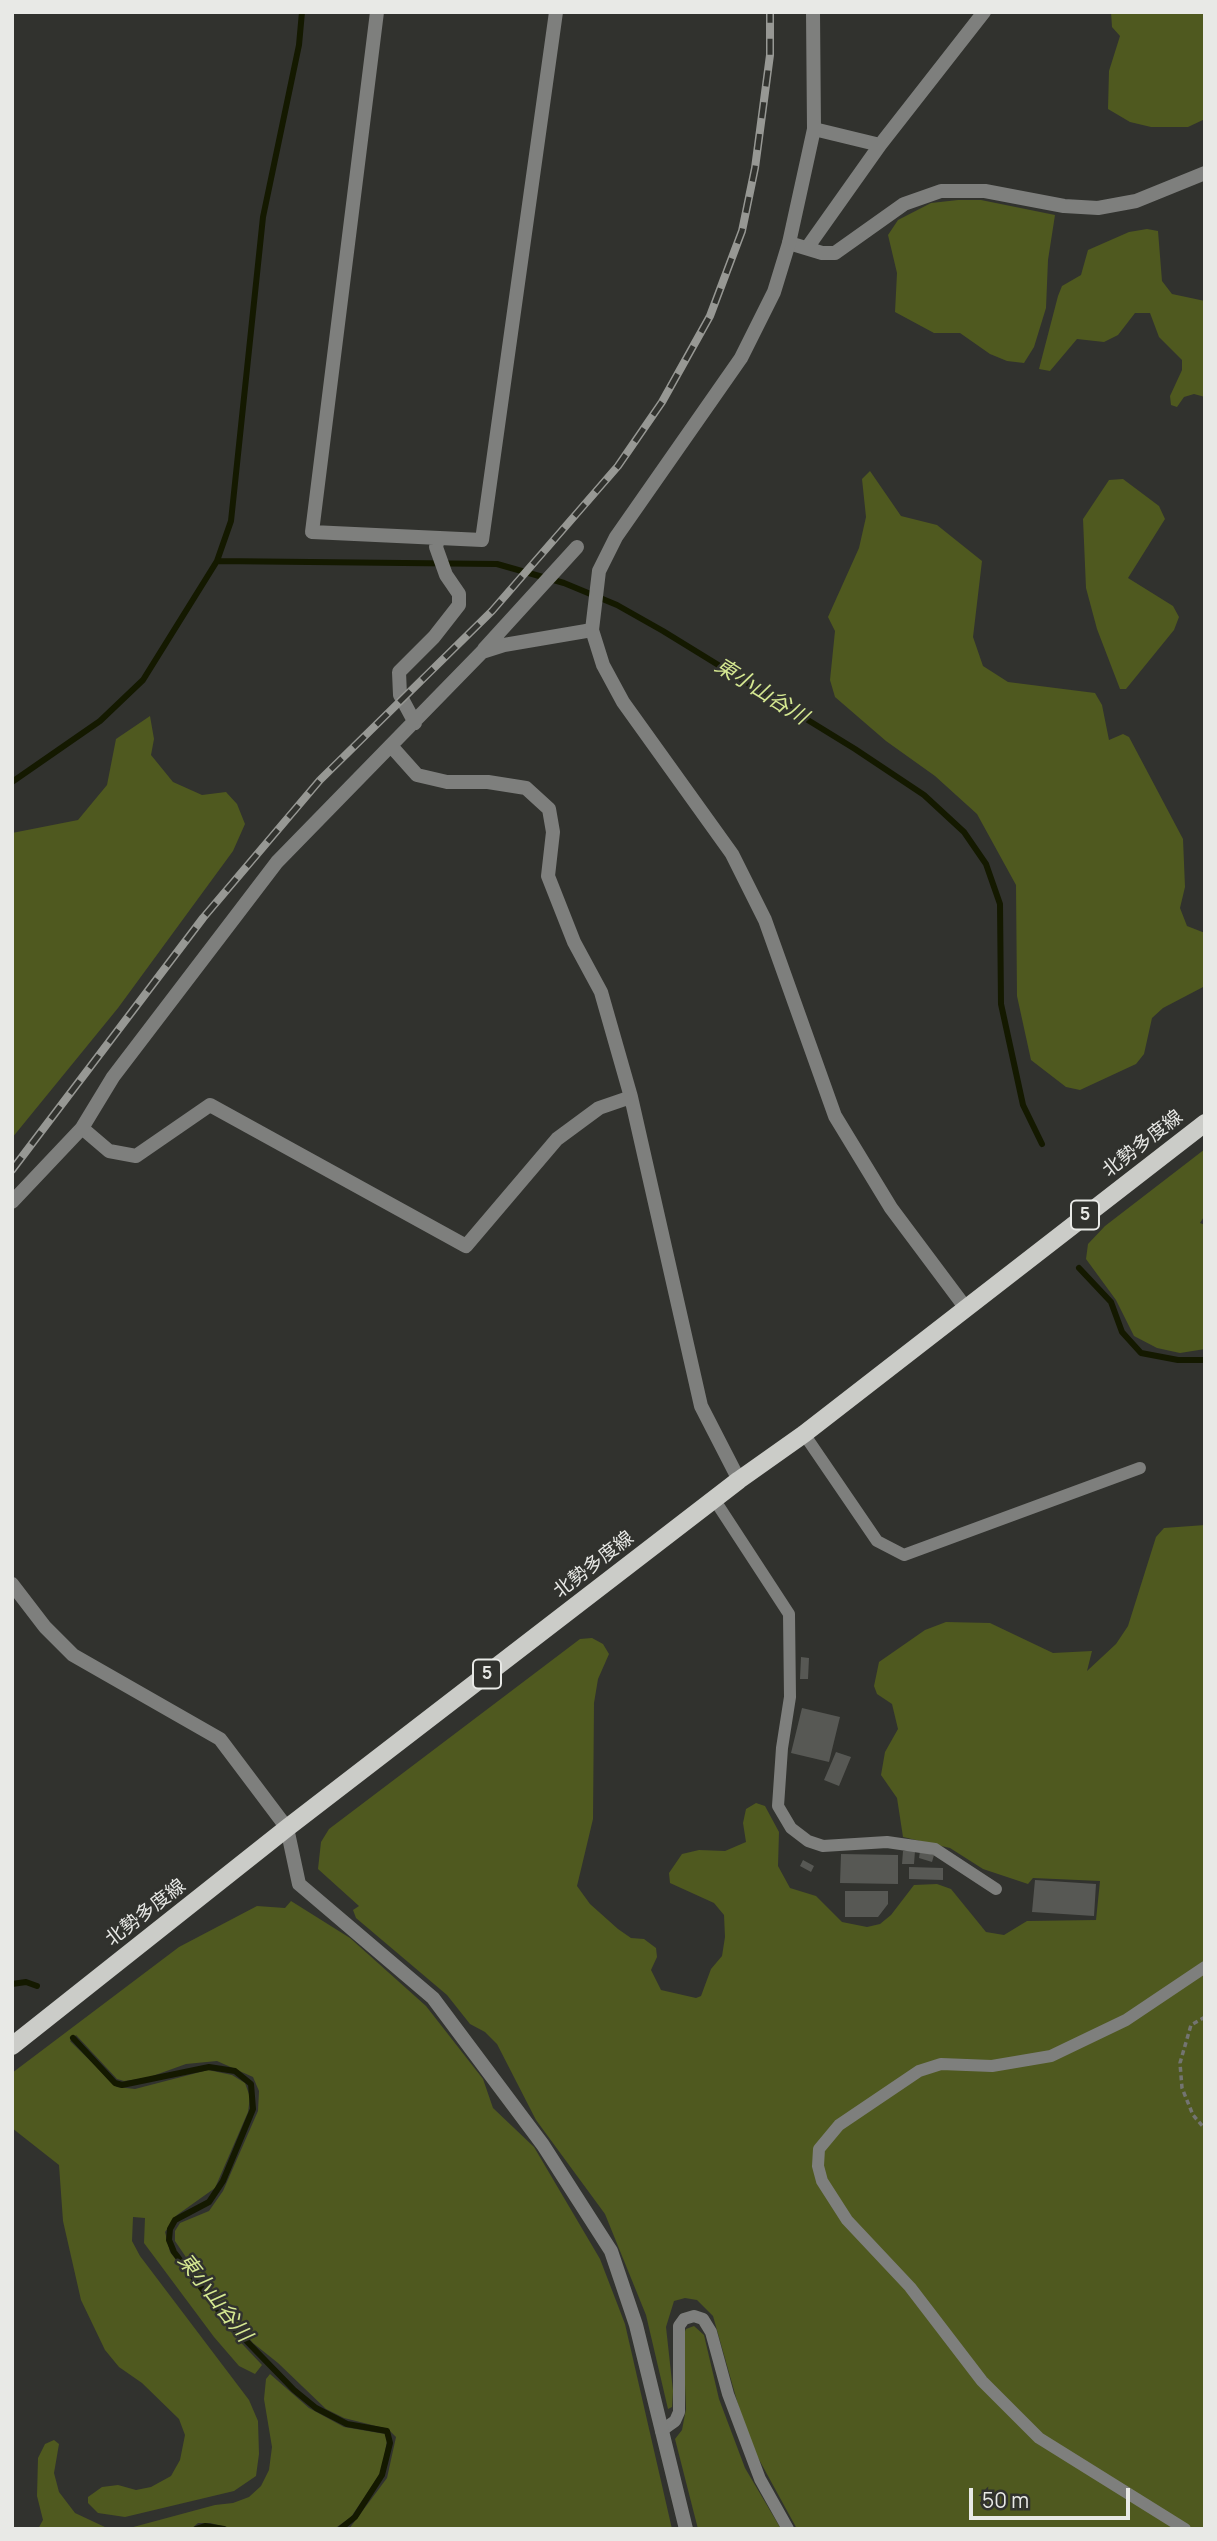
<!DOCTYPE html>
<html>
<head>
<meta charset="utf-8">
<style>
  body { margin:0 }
  #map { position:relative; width:1217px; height:2541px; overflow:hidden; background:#31322e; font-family:Manrope,sans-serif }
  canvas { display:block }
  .frame { position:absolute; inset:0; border:14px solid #e8e9e6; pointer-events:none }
  .scale { position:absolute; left:969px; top:2488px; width:161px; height:32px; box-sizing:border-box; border:4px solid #e8e9e6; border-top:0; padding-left:9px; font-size:21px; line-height:24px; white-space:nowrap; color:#e8e9e6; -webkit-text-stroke:5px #31322e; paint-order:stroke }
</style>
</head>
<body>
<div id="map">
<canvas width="1217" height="2541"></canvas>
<div class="frame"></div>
<div class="scale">50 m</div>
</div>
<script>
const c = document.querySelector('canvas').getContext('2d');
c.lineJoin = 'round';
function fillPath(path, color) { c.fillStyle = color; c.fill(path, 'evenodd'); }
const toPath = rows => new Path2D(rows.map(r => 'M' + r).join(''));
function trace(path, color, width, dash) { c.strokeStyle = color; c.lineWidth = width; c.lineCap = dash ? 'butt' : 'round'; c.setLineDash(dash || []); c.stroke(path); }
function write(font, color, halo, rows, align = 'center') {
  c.font = font + ' Manrope,"Noto Sans JP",sans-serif'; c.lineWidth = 5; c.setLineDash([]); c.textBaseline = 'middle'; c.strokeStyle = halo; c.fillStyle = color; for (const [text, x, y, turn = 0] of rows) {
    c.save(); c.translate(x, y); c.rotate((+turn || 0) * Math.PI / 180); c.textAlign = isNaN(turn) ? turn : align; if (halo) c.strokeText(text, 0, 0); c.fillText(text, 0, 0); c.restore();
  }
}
const green = toPath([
  [1111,12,1205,12,1205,119,1188,127,1151,127,1130,122,1108,109,1109,71,1120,36,1112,27],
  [958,200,981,200,1055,215,1048,260,1046,308,1034,347,1024,363,1007,361,990,354,960,333,934,333,895,312,897,273,888,235,898,220,931,203],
  [1147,229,1158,231,1162,281,1172,294,1205,301,1205,397,1194,394,1184,397,1177,407,1171,405,1170,396,1182,370,1182,360,1159,337,1150,313,1135,313,1118,335,1104,342,1077,339,1050,371,1039,369,1058,296,1062,286,1081,275,1088,250,1129,232],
  [870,471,901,516,937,525,982,561,973,637,983,666,1008,682,1095,693,1102,705,1109,740,1123,734,1129,737,1183,839,1185,887,1180,908,1187,926,1205,933,1205,986,1163,1008,1152,1018,1144,1054,1136,1064,1080,1090,1066,1087,1031,1060,1017,996,1016,885,977,814,935,776,886,741,835,697,830,680,835,631,828,617,859,548,866,517,862,479],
  [1123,479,1159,506,1165,519,1128,578,1173,606,1179,617,1174,630,1126,689,1120,689,1097,629,1086,588,1083,519,1109,480],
  [150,716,154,739,151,755,173,782,202,795,226,792,237,804,245,824,233,851,118,1008,12,1138,12,833,78,820,107,785,116,739],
  [1205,1149,1205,1215,1200,1223,1205,1225,1205,1349,1180,1353,1157,1348,1134,1336,1116,1300,1086,1259,1088,1244,1105,1226],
  [1205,1525,1205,2529,797,2529,756,2454,739,2408,713,2316,697,2300,685,2298,674,2301,666,2327,673,2391,672,2407,668,2409,646,2315,605,2214,536,2120,497,2044,485,2032,470,2024,447,1995,356,1918,353,1910,359,1906,318,1869,321,1842,329,1829,580,1639,592,1638,603,1644,609,1654,598,1679,594,1703,593,1819,577,1886,590,1904,618,1929,631,1938,644,1939,656,1948,657,1957,651,1970,661,1990,696,1998,701,1996,711,1969,722,1956,725,1937,724,1915,714,1903,670,1883,669,1873,682,1854,699,1850,725,1851,746,1842,743,1823,746,1809,756,1803,765,1806,779,1832,778,1866,790,1888,816,1896,842,1922,867,1927,880,1924,891,1915,914,1885,937,1884,951,1889,986,1932,1004,1935,1027,1921,1096,1920,1100,1881,1033,1878,1028,1884,983,1869,950,1848,903,1837,897,1798,881,1775,885,1752,898,1729,892,1704,877,1694,874,1686,879,1662,925,1630,946,1622,990,1623,1053,1653,1092,1651,1087,1671,1116,1644,1128,1626,1156,1537,1164,1528],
  [291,1901,350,1938,426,2006,483,2079,493,2108,534,2147,600,2259,625,2324,672,2529,349,2529,387,2478,396,2437,388,2429,344,2418,326,2409,278,2363,253,2343,211,2294,175,2241,175,2231,180,2223,209,2211,223,2191,258,2111,259,2091,253,2077,217,2061,186,2064,147,2078,124,2081,117,2079,76,2035,70,2041,117,2087,135,2089,208,2070,232,2075,245,2083,250,2097,248,2112,215,2188,177,2215,165,2232,170,2252,231,2332,262,2365,255,2374,239,2366,214,2337,144,2243,145,2218,133,2217,132,2241,140,2256,249,2400,258,2421,259,2454,256,2476,234,2491,125,2517,98,2513,88,2503,88,2497,102,2487,118,2485,136,2490,151,2487,171,2476,180,2460,185,2435,179,2419,142,2383,119,2367,105,2350,81,2300,63,2221,59,2165,12,2128,12,2073,179,1947,257,1906,285,1908],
  [694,2326,704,2335,719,2399,745,2468,781,2529,698,2529,675,2439,682,2430,686,2409,683,2336,686,2329],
  [270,2374,309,2408,344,2427,385,2434,387,2440,382,2471,351,2517,334,2529,235,2529,210,2523,198,2523,191,2529,126,2529,215,2505,233,2503,249,2497,261,2486,269,2470,272,2447,264,2399,266,2379],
  [54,2440,59,2444,54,2473,59,2492,75,2513,107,2528,119,2529,38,2529,43,2520,37,2496,38,2458,45,2444]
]);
const stream = toPath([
  [217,561,497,564,564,583,617,605,663,631,855,749,924,795,964,832,986,864,1000,904,1001,1004,1023,1105,1042,1144],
  [12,782,100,721,143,680,217,561,231,521,263,217,299,45,302,12],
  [1079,1268,1111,1302,1122,1332,1141,1353,1178,1360,1205,1360],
  [12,1984,26,1982,37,1986],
  [73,2038,115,2083,122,2085,209,2067,235,2071,251,2084,253,2109,223,2181,209,2202,175,2220,170,2229,169,2240,174,2252,226,2320,294,2390,316,2408,347,2424,387,2431,390,2443,382,2475,355,2517,340,2529],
  [196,2529,205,2526,224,2529]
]);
const building = toPath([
  [801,1657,809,1658,808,1679,800,1679],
  [802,1708,840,1717,829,1762,791,1753],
  [836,1752,851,1757,839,1786,824,1780],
  [903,1851,915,1851,914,1864,902,1864],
  [920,1851,934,1855,932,1862,919,1858],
  [841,1854,898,1855,898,1884,840,1883],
  [803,1860,814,1866,811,1872,800,1866],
  [909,1867,943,1868,943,1880,909,1879],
  [1035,1880,1096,1884,1094,1916,1032,1912],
  [845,1891,888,1891,888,1904,878,1917,845,1917]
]);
const path = toPath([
  [1205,2017,1191,2025,1180,2063,1182,2088,1193,2115,1205,2129]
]);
const service = toPath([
  [804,1434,877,1541,904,1555,1140,1468],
  [714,1499,789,1614,790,1697,782,1748,778,1806,791,1828,808,1841,823,1846,887,1842,935,1849,996,1889],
  [661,2431,675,2421,679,2412,679,2326,684,2319,694,2316,703,2319,711,2332,728,2394,760,2479,788,2529],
  [1185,2529,1039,2438,982,2381,910,2287,847,2220,822,2181,818,2166,819,2149,839,2125,919,2071,941,2064,992,2066,1051,2056,1126,2020,1205,1967]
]);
const minor = toPath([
  [377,12,312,532,482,540,556,12],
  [814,129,880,145,984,12],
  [789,243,822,253,835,253,904,204,941,191,985,191,1064,206,1098,208,1136,201,1205,173],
  [807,248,880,145],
  [484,649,577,547],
  [415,723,400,695,399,672,434,637,459,605,459,594,446,575,436,547,438,539],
  [392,747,417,775,447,782,488,782,526,788,549,809,553,832,548,876,574,942,601,992,631,1097,701,1406,739,1480],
  [82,1128,109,1151,136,1156,210,1105,466,1246,557,1139,599,1108,631,1097],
  [12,1202,82,1128,113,1077,277,862,482,652,504,645,592,630],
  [12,1584,45,1627,73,1655,220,1739,287,1828]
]);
const tertiary = toPath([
  [813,12,814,129,789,243,774,292,741,358,616,537,599,571,592,630,603,665,623,702,732,854,765,920,835,1116,891,1208,965,1307],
  [287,1828,299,1884,433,1998,543,2145,611,2251,636,2325,686,2529]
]);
const primary = toPath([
  [12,2046,287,1828,739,1480,804,1434,1205,1123]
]);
const rail = toPath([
  [12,1170,203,918,320,780,492,611,618,466,662,402,710,316,742,231,755,168,770,55,770,12]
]);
const shields = [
  [1085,1215,28],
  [487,1674,28]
];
const shieldNames = [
  ["5",1085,1215],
  ["5",487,1674]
];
const streetNames = [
  ["北勢多度線",1143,1144,-38],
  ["北勢多度線",594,1565,-38],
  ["北勢多度線",146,1913,-38]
];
const waterNames = [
  ["東小山谷川",761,692,32],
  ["東小山谷川",214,2298,52]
];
fillPath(green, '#4f591f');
trace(stream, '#141900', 6);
fillPath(building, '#575854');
trace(path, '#737471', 3.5, [5, 3.5]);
trace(service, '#7e7f7d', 12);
trace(minor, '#7e7f7d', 14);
trace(tertiary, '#7e7f7d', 14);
trace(primary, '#cbccc8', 18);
trace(rail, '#979894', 8);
trace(rail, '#31322e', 5, [16]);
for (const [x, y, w] of shields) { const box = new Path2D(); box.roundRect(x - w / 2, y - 14.5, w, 29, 5); c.fillStyle = '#31322e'; c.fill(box); trace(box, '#e8e9e6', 2); }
write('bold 18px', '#e8e9e6', null, shieldNames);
write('19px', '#e8e9e6', '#31322e', streetNames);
write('italic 21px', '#d5e891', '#31322e', waterNames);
</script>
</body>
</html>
